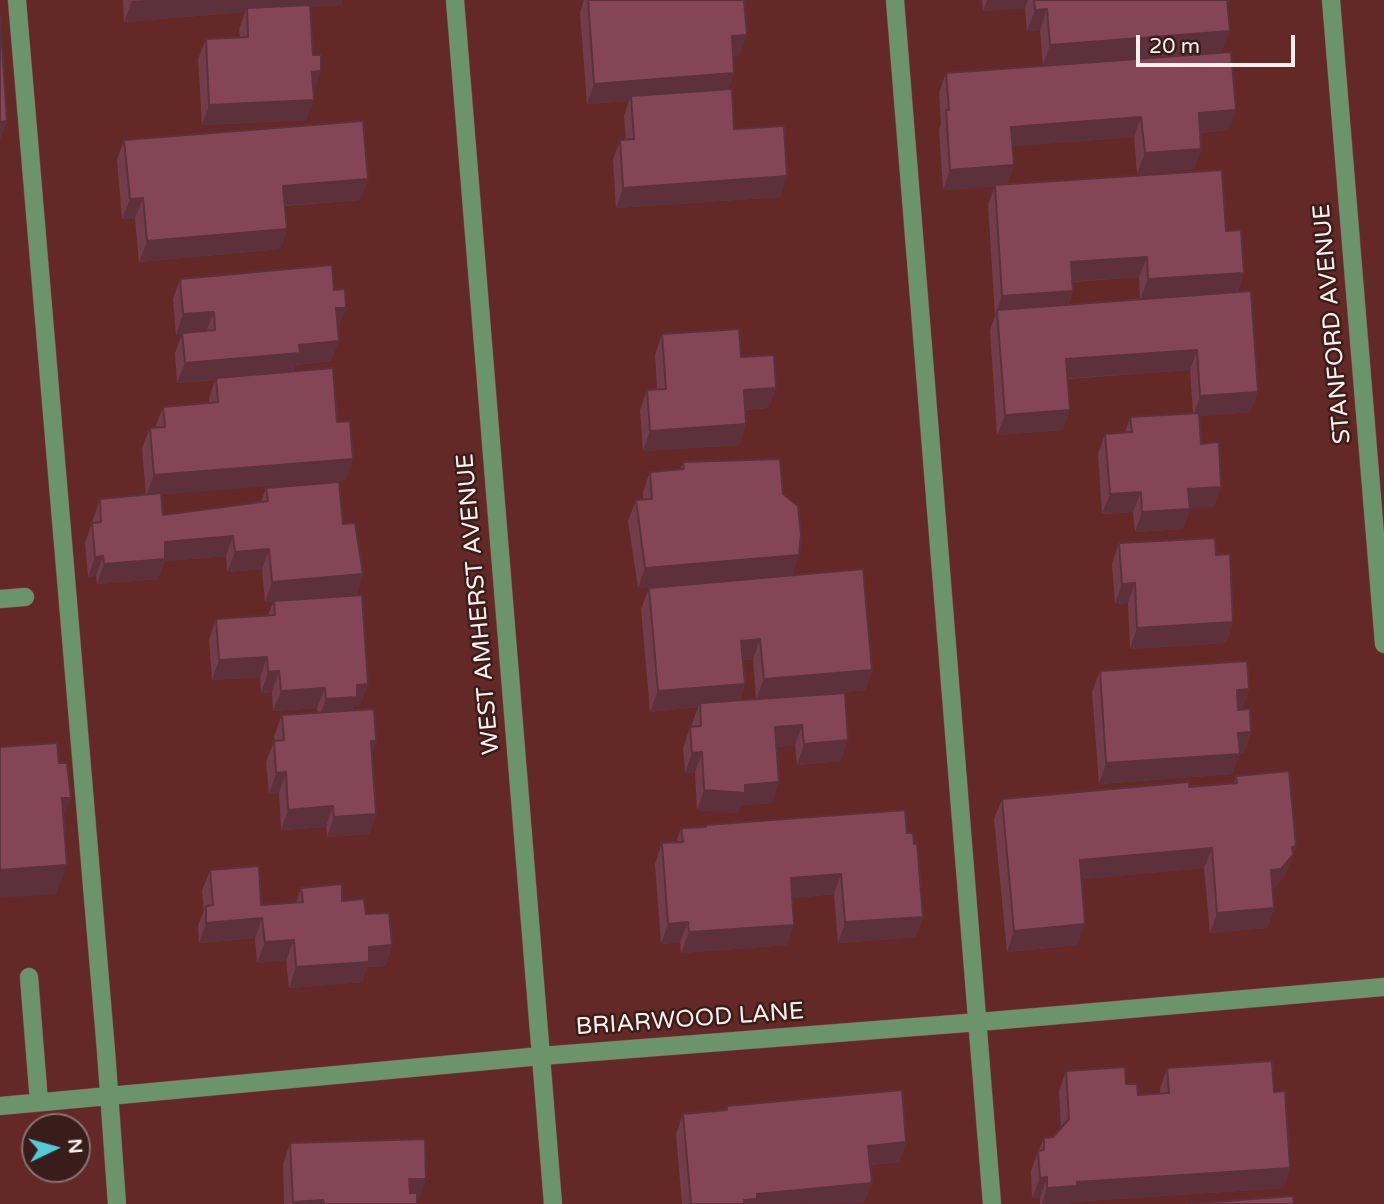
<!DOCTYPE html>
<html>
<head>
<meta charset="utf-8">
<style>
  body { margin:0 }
  #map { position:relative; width:1384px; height:1204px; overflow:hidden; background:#642927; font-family:"Varela Round",sans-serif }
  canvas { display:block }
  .north { position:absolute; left:21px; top:1113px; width:70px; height:70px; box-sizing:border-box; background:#381d1b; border:2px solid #88716f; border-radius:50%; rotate:85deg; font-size:19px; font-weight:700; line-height:28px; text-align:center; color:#ffefee }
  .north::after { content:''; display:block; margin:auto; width:24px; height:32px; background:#52cbd8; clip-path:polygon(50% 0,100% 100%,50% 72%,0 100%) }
  .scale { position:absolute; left:1136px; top:35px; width:159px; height:32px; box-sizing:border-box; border:4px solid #ffefee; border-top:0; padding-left:9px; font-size:21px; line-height:24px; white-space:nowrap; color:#ffefee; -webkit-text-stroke:5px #381d1b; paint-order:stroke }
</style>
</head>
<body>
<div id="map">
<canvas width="1384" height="1204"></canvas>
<div class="north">N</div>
<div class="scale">20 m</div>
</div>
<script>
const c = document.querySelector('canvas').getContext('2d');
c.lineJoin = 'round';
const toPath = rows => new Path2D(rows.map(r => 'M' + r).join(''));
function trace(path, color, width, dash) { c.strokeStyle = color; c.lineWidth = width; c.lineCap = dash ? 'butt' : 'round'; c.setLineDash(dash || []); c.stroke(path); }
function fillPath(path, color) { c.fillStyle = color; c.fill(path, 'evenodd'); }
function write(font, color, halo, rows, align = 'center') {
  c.font = font + ' "Varela Round",sans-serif'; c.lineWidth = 5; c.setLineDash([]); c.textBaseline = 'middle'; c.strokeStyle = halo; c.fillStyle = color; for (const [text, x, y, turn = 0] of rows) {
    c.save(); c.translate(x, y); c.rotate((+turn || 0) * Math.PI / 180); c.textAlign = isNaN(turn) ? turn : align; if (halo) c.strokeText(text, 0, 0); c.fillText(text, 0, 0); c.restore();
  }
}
const minor = toPath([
  [17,0,106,1051,117,1204],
  [455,0,553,1204],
  [895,0,992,1204],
  [1331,0,1384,644],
  [0,599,25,597],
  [29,977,39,1102],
  [0,1106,541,1056,979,1022,1384,987]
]);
const wall = toPath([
  [123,0,342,0,341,5,310,7,313,92,306,120,202,125,198,59,206,39,240,37,239,29,245,12,124,22],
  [584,0,744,0,740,55,733,56,734,73,728,89,734,129,780,197,616,208,613,160,620,140,626,140,624,116,629,101,587,104,580,13],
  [982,0,1227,0,1222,51,1043,65,1040,30,1027,31,1025,8,983,11],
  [946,73,1228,130,1200,133,1201,149,1194,169,1137,174,1134,137,1013,146,1014,165,1007,184,1226,231,1244,273,1237,292,1251,412,1199,416,1201,444,1221,487,1213,507,1190,508,1183,529,1135,532,1133,512,1102,514,1098,454,1105,434,1125,433,1130,417,1193,413,1190,370,1067,379,1070,410,1062,430,997,435,990,330,995,316,988,205,995,186,943,190,939,130,941,124,939,93],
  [1139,277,1140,299,1068,305,1073,291,1072,282],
  [124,140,368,179,360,200,285,206,287,229,280,249,139,262,135,218,122,219,117,160],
  [180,279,334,290,339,328,337,328,331,361,295,365,293,372,337,422,346,480,161,494,163,515,261,502,266,488,343,524,363,574,356,595,368,684,360,704,354,705,352,710,372,753,376,814,369,834,327,837,326,827,281,830,279,793,269,794,266,762,274,741,275,741,274,736,282,715,318,713,317,708,273,711,272,692,261,693,260,677,212,680,209,640,216,619,268,615,274,601,265,602,262,569,227,572,226,556,165,561,158,579,97,584,96,576,88,577,85,543,100,499,146,495,142,448,150,428,155,428,163,407,209,403,209,398,215,380,177,383,175,353,182,334,176,335,173,299],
  [662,334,741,357,776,388,768,408,745,410,746,424,739,445,643,451,640,410,647,390,657,389,655,355],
  [683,462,783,494,799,555,792,575,638,588,628,521,636,500,643,500,643,492,650,472,680,470],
  [1119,543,1216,555,1233,622,1226,643,1130,649,1128,603,1115,604,1112,564],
  [649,588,872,670,865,690,761,699,845,693,841,761,797,765,795,745,777,747,772,803,741,805,738,813,697,810,695,772,685,773,683,748,690,727,692,727,692,724,698,707,650,712,641,609],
  [753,659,756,699,739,701,745,684,743,660],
  [1100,671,1249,689,1242,709,1251,732,1244,752,1240,753,1232,774,1099,784,1092,692],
  [1236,776,1296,846,1285,875,1273,890,1274,908,1267,928,1210,933,1204,868,1082,879,1078,945,1007,952,994,819,1002,799,1234,783],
  [706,825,907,833,923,917,915,937,838,943,834,894,792,898,787,945,681,953,680,942,661,944,655,864,662,843,676,843,681,828,705,827],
  [210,870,261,905,296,902,301,888,342,901,366,914,392,945,385,966,367,967,362,982,289,988,286,960,257,963,255,938,199,943,198,926,204,910,202,891],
  [1167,1068,1274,1092,1290,1168,1283,1188,1071,1202,1071,1204,1040,1204,1040,1198,1032,1198,1031,1171,1038,1151,1039,1150,1044,1138,1053,1137,1061,1128,1059,1091,1066,1071,1126,1084,1138,1095,1160,1093,1160,1088],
  [727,1106,906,1142,899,1162,870,1165,864,1203,682,1204,676,1134,683,1114,725,1110],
  [290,1143,419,1199,417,1199,417,1204,284,1204,283,1164]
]);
const shadedWall = toPath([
  [148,0,342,0,341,5,247,12,247,8,245,12,124,22,132,1],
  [987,0,1028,0,1025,8,983,11],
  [1047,9,1040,30,1027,31,1035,10],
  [1230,31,1222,51,1043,65,1050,45],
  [747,35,740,55,724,56,732,36],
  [321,71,314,92,312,72],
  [734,73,727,94,631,96,629,101,587,104,594,84],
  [314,100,306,120,202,125,209,105],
  [1236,110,1228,130,1191,134,1199,113],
  [1141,117,1134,137,1004,147,1011,127],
  [7,121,0,141,0,122],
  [1201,149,1194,169,1137,174,1145,153],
  [1014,165,1006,186,943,190,950,170],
  [787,176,780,197,616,208,623,188],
  [368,179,360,200,276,206,283,186],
  [143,198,135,218,122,219,130,199],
  [287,229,280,249,139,262,147,241],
  [1147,257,1139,277,1064,282,1071,262],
  [1244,273,1236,293,1140,300,1148,279],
  [1073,291,1065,311,997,310,995,316,1002,296],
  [336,308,346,308,339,328,328,329],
  [214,312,206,332,176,335,183,314],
  [339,341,331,361,295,365,292,373,177,383,185,363,299,345],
  [1197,350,1190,370,1059,379,1066,359],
  [776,388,768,408,737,410,744,390],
  [1258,392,1251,412,1193,417,1200,396],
  [1070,410,1062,430,997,435,1005,415],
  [746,424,739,445,643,451,650,431],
  [353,459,346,480,146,496,154,475],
  [1221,487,1213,507,1181,509,1188,489],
  [1141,492,1133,512,1102,514,1110,494],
  [1190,509,1183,529,1135,532,1142,512],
  [233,536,226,556,165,561,158,579,97,584,104,564,165,542],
  [269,549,262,569,227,572,235,552],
  [799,555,792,575,638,588,645,568],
  [103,556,96,576,88,577,95,557],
  [363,574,356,595,265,602,272,582],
  [1135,583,1128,603,1115,604,1122,584],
  [1233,622,1226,643,1130,649,1137,628],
  [760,639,753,659,734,661,741,641],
  [267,657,260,677,212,680,219,660],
  [872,670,865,690,756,699,764,679],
  [279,671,272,692,261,693,268,672],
  [368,684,360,704,354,705,350,717,318,719,326,699,357,685],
  [745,684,737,704,700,703,698,707,650,712,658,691],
  [325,688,317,708,273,711,281,691],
  [1249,689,1242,709,1229,710,1237,690],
  [802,725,795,745,768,748,775,727],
  [1251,732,1244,752,1230,754,1238,733],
  [848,740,841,761,797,765,804,744],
  [371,741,376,741,369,761],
  [702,752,695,772,685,773,692,753],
  [1240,754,1232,774,1099,784,1106,763],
  [286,772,279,793,269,794,276,773],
  [779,782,772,803,741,805,738,813,697,810,704,790],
  [62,798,71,798,60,826],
  [333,806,326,827,281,830,288,810],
  [376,814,369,834,327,837,334,817],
  [1296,846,1285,875,1273,890,1264,890,1271,870,1292,847],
  [1212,848,1204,868,1072,880,1080,860],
  [67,865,56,894,0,898,0,870],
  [841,874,834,894,784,899,791,878],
  [1274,908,1267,928,1210,933,1217,913],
  [923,917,915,937,838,943,845,922],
  [262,918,255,938,199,943,206,923],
  [688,922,680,942,661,944,668,924],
  [1085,924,1078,945,1007,952,1014,931],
  [794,925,787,945,681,953,689,932],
  [294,940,286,960,257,963,265,942],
  [392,945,385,966,367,967,362,982,289,988,296,967,369,947],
  [906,1142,899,1162,861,1166,868,1146],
  [1290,1168,1283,1188,1071,1202,1071,1204,1042,1204,1047,1188,1077,1182],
  [1047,1177,1040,1198,1032,1198,1040,1178],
  [409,1179,426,1179,419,1199,402,1200],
  [872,1183,864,1203,743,1204,744,1200,757,1194],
  [323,1200,322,1204,292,1204,293,1202]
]);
const building = toPath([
  [588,0,744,0,747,35,732,36,734,73,594,84,588,0],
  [1034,0,1227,0,1230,31,1050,45,1047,9,1035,10,1034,0],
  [310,5,313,55,321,55,321,71,312,72,314,100,209,105,206,39,248,37,247,8,310,5],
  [0,16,7,121,0,122,0,16],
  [1231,52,1236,110,1199,113,1201,149,1145,153,1141,117,1011,127,1014,165,950,170,946,110,949,110,946,73,1231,52],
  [732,89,734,129,784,126,787,176,623,188,620,140,634,139,631,96,732,89],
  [363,121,368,179,283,186,287,229,147,241,143,198,130,199,124,140,363,121],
  [1222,170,1226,231,1241,230,1244,273,1148,279,1147,257,1071,262,1073,291,1002,296,995,185,1222,170],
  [332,265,334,290,345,289,346,308,336,308,339,341,299,345,300,353,185,363,182,333,215,330,214,312,183,314,180,279,332,265],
  [1251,291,1258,392,1200,396,1197,350,1066,359,1070,410,1005,415,997,310,1251,291],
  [739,329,741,357,774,355,776,388,744,390,746,424,650,431,647,390,666,389,662,334,739,329],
  [333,368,337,422,350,421,353,459,154,475,150,428,165,427,163,407,218,402,216,378,333,368],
  [1199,413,1201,444,1219,442,1221,487,1188,489,1190,509,1142,512,1141,492,1110,494,1105,434,1132,432,1130,417,1199,413],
  [780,459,783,494,798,506,801,535,799,555,645,568,636,500,652,499,650,472,684,469,683,462,780,459],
  [339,482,343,524,355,523,363,574,272,582,269,549,235,552,233,536,165,542,165,559,104,564,103,556,95,557,92,523,101,522,100,499,161,493,163,515,268,501,266,488,339,482],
  [1215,538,1216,555,1230,554,1233,622,1137,628,1135,583,1122,584,1119,543,1215,538],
  [863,569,872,670,764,679,760,639,741,641,745,684,658,691,649,588,863,569],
  [362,595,368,684,357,685,357,697,326,699,325,688,281,691,279,671,268,672,267,657,219,660,216,619,275,615,274,601,362,595],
  [1247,661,1249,689,1237,690,1238,710,1250,709,1251,732,1238,733,1240,754,1106,763,1100,671,1247,661],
  [845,693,848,740,804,744,802,725,775,727,779,782,745,785,745,793,704,790,702,752,692,753,690,727,701,726,700,703,845,693],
  [374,709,376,741,371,741,376,814,334,817,333,806,288,810,286,772,276,773,274,741,284,740,282,715,374,709],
  [57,743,59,763,67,763,71,798,62,798,67,865,0,870,0,747,57,743],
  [1289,771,1296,846,1292,847,1293,855,1281,869,1271,870,1274,908,1217,913,1212,848,1080,860,1085,924,1014,931,1002,799,1189,782,1189,787,1237,783,1236,776,1289,771],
  [905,810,907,833,913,833,914,844,917,843,923,917,845,922,841,874,791,878,794,925,689,932,688,922,668,924,662,843,683,842,681,828,706,827,706,825,905,810],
  [259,866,261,905,303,902,301,888,342,884,342,901,364,899,366,914,389,913,392,945,369,947,369,962,296,967,294,940,265,942,262,918,206,923,206,906,213,905,210,870,259,866],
  [1272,1061,1274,1092,1285,1091,1290,1168,1077,1182,1077,1186,1047,1188,1047,1177,1040,1178,1038,1151,1044,1150,1044,1138,1053,1137,1069,1119,1066,1071,1125,1067,1126,1084,1137,1084,1138,1095,1169,1093,1167,1068,1272,1061],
  [902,1090,906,1142,868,1146,872,1183,757,1194,757,1199,744,1200,744,1204,691,1204,683,1114,727,1110,727,1106,902,1090],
  [425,1139,426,1179,409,1179,410,1193,417,1193,417,1204,324,1204,323,1200,293,1202,290,1143,425,1139],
  [1293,1196,1294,1204,1186,1204,1293,1196]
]);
const streetNames = [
  ["STANFORD AVENUE",1333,324,-95],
  ["WEST AMHERST AVENUE",479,604,-95],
  ["BRIARWOOD LANE",690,1020,-4]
];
trace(minor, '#7d4947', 19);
trace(minor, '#6c946c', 18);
fillPath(wall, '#723c4a');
fillPath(shadedWall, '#5c313c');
fillPath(building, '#844656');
trace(building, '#5c313c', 2);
write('24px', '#ffefee', '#381d1b', streetNames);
</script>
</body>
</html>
